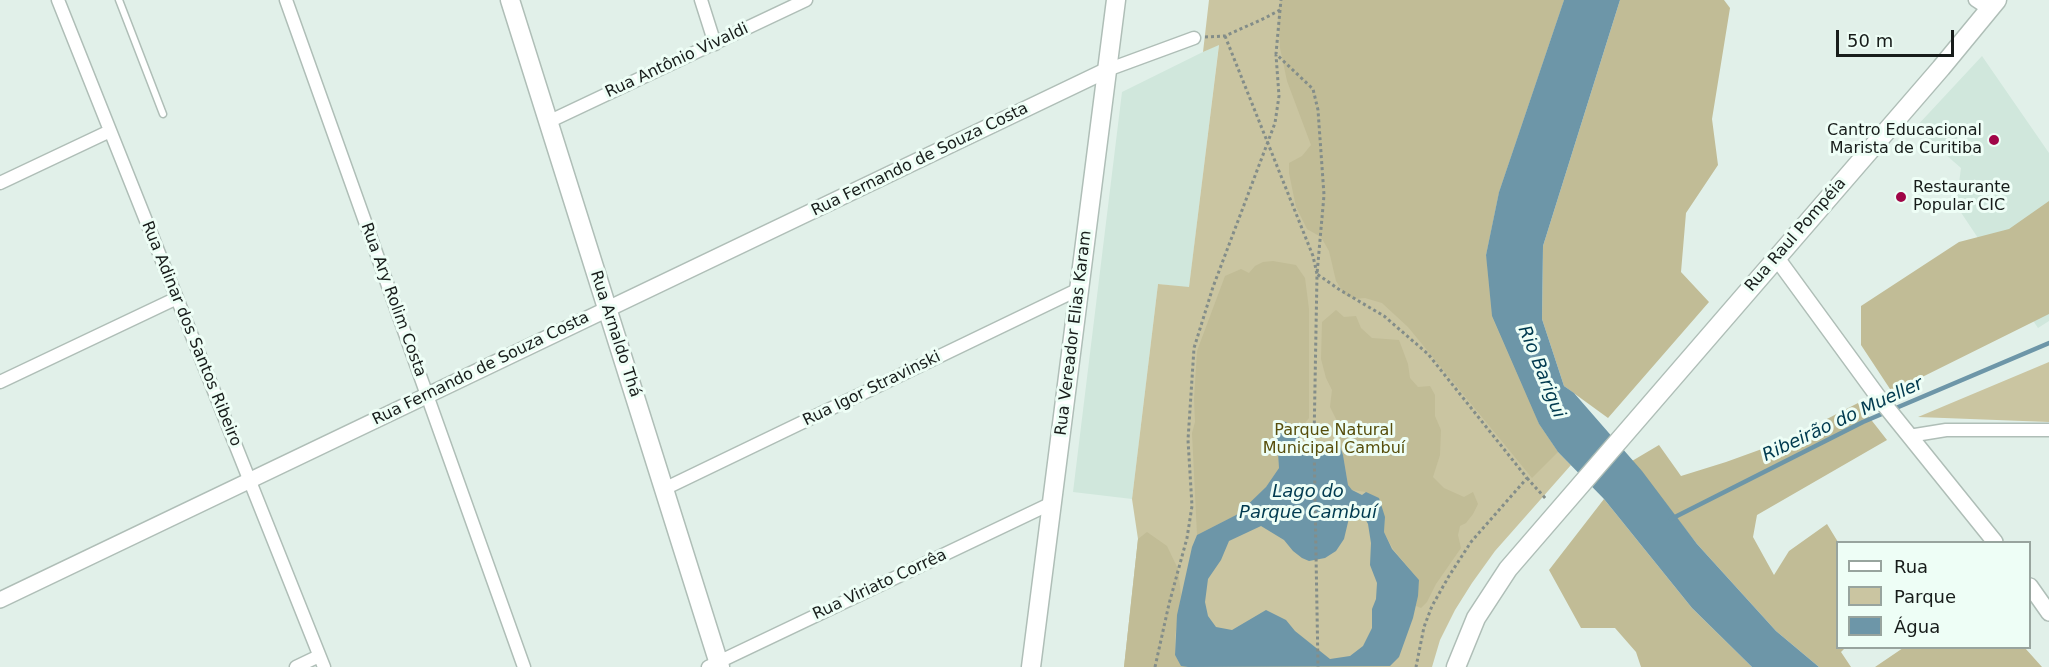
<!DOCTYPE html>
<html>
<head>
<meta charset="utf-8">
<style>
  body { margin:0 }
  #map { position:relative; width:2049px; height:667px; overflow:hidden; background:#e1f0e9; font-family:"DejaVu Sans",sans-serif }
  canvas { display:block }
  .legend { position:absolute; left:1836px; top:541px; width:195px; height:108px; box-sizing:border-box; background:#eefef6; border:2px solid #98a49e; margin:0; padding:8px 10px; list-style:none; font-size:18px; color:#171c1a }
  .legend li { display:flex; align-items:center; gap:12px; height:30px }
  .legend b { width:30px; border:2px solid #98a49e }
  .scale { position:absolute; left:1836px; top:30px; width:118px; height:27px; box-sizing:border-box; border:3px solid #171c1a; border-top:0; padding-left:8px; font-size:18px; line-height:21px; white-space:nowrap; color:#171c1a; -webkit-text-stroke:4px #eefef6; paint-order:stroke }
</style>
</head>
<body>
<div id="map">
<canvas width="2049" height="667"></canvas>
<ul class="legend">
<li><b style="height:8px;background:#fff"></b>Rua</li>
<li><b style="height:16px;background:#cac5a1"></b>Parque</li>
<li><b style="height:16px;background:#6d96a8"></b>Água</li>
</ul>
<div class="scale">50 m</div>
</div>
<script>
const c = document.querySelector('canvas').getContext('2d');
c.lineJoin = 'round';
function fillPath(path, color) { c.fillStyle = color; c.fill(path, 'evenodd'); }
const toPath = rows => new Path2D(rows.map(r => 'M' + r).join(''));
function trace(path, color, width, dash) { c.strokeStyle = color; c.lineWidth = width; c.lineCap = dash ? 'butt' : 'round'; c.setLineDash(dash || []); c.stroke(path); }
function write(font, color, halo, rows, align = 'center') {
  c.font = font + ' "DejaVu Sans",sans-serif'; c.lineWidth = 6; c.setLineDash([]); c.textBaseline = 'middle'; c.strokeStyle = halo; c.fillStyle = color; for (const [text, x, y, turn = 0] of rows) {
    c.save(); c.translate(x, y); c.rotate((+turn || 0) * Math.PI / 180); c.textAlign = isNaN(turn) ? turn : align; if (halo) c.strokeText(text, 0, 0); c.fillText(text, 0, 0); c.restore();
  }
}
const built = toPath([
  [1219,44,1189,288,1158,284,1132,499,1073,492,1122,92],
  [1982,56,2049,153,2049,321,2038,328,1956,205,1961,168,1915,128]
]);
const green = toPath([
  [1209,0,1564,0,1499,192,1486,255,1539,424,1558,452,1571,465,1495,551,1472,583,1455,610,1440,640,1432,667,1124,667,1138,539,1132,499,1158,284,1189,287,1219,45,1203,52],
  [2049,362,2049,422,1918,417]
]);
const forest = toPath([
  [1281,0,1564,0,1499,192,1486,255,1492,317,1539,424,1558,452,1532,478,1408,327,1382,303,1365,298,1354,299,1345,295,1336,281,1329,251,1321,237,1307,229,1296,207,1289,173,1289,163,1302,156,1311,145,1287,81,1280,48,1278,11],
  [1620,0,1724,0,1730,8,1712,119,1718,165,1686,213,1681,272,1709,302,1608,418,1564,386,1542,319,1543,246],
  [2049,201,2049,314,1892,392,1861,345,1861,306,1959,242,2009,229],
  [1273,261,1296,265,1305,278,1309,309,1309,418,1300,429,1293,429,1286,422,1280,421,1276,425,1279,468,1266,487,1238,514,1197,535,1192,433,1195,422,1194,399,1197,351,1225,276,1241,269,1249,273,1255,266,1263,262],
  [1336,310,1344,317,1356,316,1361,328,1372,338,1399,340,1408,364,1410,378,1418,387,1430,386,1435,395,1435,416,1441,430,1440,455,1433,477,1444,488,1464,497,1473,492,1478,504,1473,514,1466,523,1460,526,1458,535,1461,548,1436,584,1427,602,1421,608,1416,606,1419,580,1393,549,1384,532,1385,517,1366,492,1352,490,1348,485,1343,455,1338,440,1339,425,1330,407,1332,390,1326,378,1321,359,1322,322],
  [1858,403,1887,440,1757,515,1753,537,1774,575,1789,551,1827,524,1838,542,1838,648,1845,648,1841,652,1851,667,1819,667,1776,631,1697,544,1632,461,1659,445,1681,476,1726,462,1784,441],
  [1604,499,1692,608,1752,667,1641,667,1636,652,1615,628,1581,628,1549,570],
  [1147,532,1167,546,1178,569,1181,595,1175,637,1175,655,1181,665,1188,667,1124,667,1138,539],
  [1903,648,2025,648,2042,667,1875,667]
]);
const water = toPath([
  [1564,0,1620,0,1543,246,1542,319,1564,386,1574,393,1642,471,1697,544,1776,631,1819,667,1752,667,1692,608,1604,499,1558,452,1539,424,1492,316,1486,255,1499,192],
  [1280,421,1286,422,1293,429,1309,451,1324,451,1338,440,1343,455,1348,485,1352,490,1362,495,1366,492,1379,498,1385,517,1384,532,1392,549,1419,580,1418,596,1413,618,1399,657,1390,666,1188,667,1181,666,1175,655,1177,615,1192,547,1197,535,1238,514,1266,487,1279,468,1276,425],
  [1356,512,1363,515,1368,524,1371,543,1370,565,1377,583,1376,599,1372,609,1372,628,1363,646,1350,656,1330,659,1295,631,1286,620,1266,610,1232,630,1216,627,1208,616,1205,602,1208,579,1221,560,1229,541,1261,526,1284,540,1293,551,1302,558,1309,561,1325,558,1336,551,1344,539,1349,518]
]);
const stream = toPath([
  [1671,519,1863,422,2049,343]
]);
const path = toPath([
  [1280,10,1276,54,1313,89,1318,110,1324,195,1317,274,1340,290,1384,316,1428,354,1527,478,1471,542,1449,576,1432,606,1424,627,1416,667],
  [1225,36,1313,256,1317,274,1314,441,1318,667],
  [1205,37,1225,36,1265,18,1280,10,1281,0],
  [1527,478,1546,499],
  [1155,667,1169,604,1187,538,1192,506,1188,440,1194,348,1213,287,1275,123,1279,96,1276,55]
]);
const service = toPath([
  [119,0,163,114]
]);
const minor = toPath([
  [58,0,324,667],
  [286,0,524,667],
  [701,0,715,44],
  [1975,0,1990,10],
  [1107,70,1194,38],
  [548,122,806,0],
  [0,183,110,131],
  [0,382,177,298],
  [1909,436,1946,430,2049,430],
  [664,489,1079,289],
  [296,667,319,656],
  [708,667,1052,503]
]);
const tertiary = toPath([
  [1776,257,1879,398,1995,542],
  [2030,586,2049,613],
  [0,600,1107,70]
]);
const secondary = toPath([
  [510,0,720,667],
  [1031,667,1116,0],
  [1456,667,1476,618,1508,569,1941,68,1997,0]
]);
const markers = [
  [1994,140,6,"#a00547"],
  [1901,197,6,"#a00547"]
];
const streetNames = [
  ["Rua Antônio Vivaldi",677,61,-25],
  ["Rua Fernando de Souza Costa",920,160,-26],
  ["Rua Raul Pompéia",1796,235,-49],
  ["Rua Ary Rolim Costa",393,300,70],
  ["Rua Vereador Elias Karam",1074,333,-83],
  ["Rua Adinar dos Santos Ribeiro",191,334,68],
  ["Rua Arnaldo Thá",615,334,72],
  ["Rua Fernando de Souza Costa",481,369,-26],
  ["Rua Igor Stravinski",872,389,-26],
  ["Rua Viriato Corrêa",880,585,-25]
];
const poiNames = [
  ["Cantro Educacional",1982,131],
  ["Marista de Curitiba",1982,149],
  ["Restaurante",1913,188,"left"],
  ["Popular CIC",1913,206,"left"]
];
const parkNames = [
  ["Parque Natural",1334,431],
  ["Municipal Cambuí",1334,449]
];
const waterNames = [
  ["Rio Barigui",1541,372,68],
  ["Ribeirão do Mueller",1843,420,-25],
  ["Lago do",1308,492],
  ["Parque Cambuí",1308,513]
];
fillPath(built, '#d0e7dc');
fillPath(green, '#cac5a1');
fillPath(forest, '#c1bc96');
fillPath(water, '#6d96a8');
trace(stream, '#6d96a8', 4.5);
trace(service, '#afbeb7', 9);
trace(minor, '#afbeb7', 15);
trace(tertiary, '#afbeb7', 18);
trace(secondary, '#afbeb7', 21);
trace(path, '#838d89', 3, [3, 3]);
trace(service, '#fff', 6);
trace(minor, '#fff', 12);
trace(tertiary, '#fff', 15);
trace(secondary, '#fff', 18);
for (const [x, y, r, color] of markers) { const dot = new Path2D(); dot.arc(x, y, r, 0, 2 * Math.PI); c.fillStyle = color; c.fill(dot); trace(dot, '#eefef6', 2); }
write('16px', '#171c1a', '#eefef6', streetNames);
write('16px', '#171c1a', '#eefef6', poiNames, 'right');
write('16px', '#574e0c', '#eefef6', parkNames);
write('italic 18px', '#003a4f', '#eefef6', waterNames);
</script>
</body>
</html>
